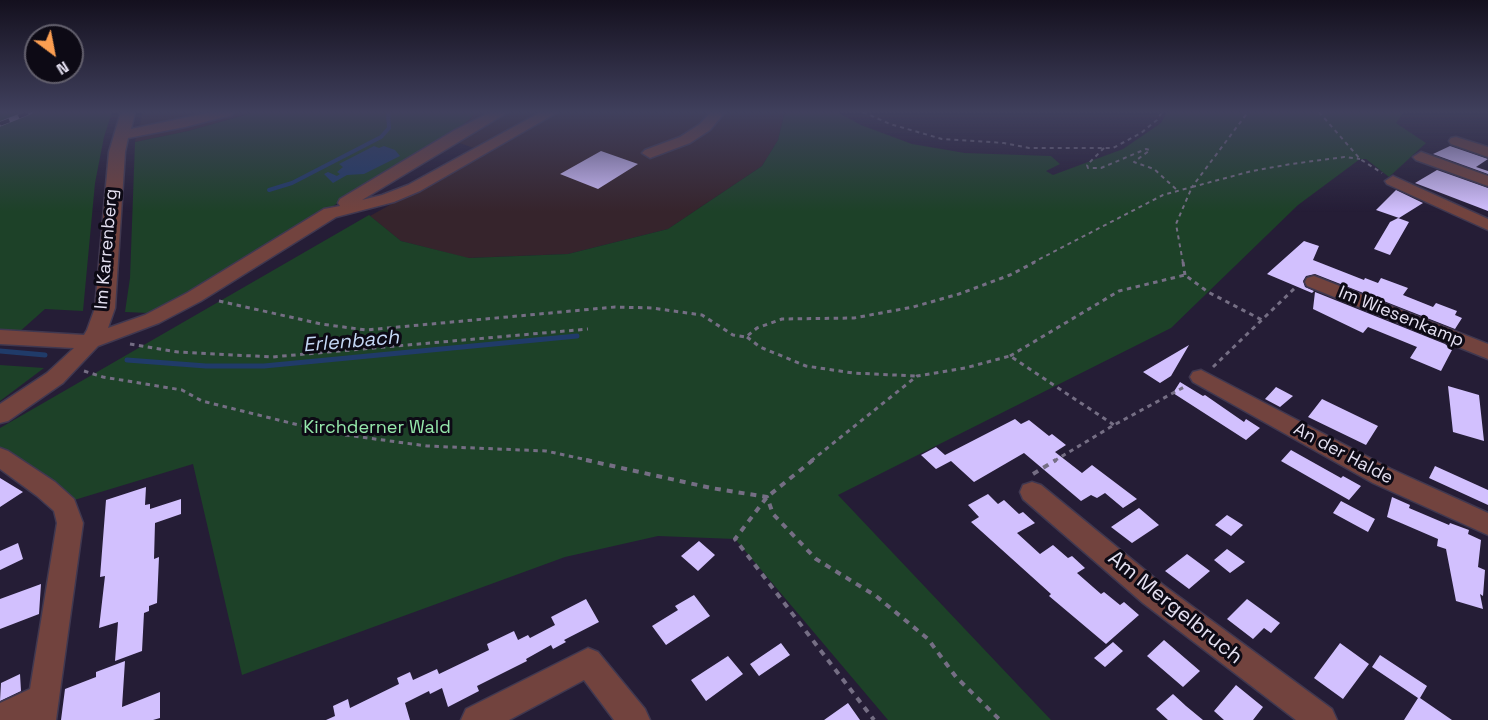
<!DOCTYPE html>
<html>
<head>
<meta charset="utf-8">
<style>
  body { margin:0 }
  #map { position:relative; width:1488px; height:720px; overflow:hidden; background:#251d36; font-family:"Space Grotesk",sans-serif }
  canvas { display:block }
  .north { position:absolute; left:24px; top:24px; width:60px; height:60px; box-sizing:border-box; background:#0d0a15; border:2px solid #63606d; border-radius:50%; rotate:148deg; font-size:16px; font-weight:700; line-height:24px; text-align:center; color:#e4e0f1 }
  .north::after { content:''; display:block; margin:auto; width:21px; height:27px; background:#fb9e51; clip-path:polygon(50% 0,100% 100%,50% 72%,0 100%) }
</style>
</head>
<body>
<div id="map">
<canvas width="1488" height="720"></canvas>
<div class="north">N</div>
</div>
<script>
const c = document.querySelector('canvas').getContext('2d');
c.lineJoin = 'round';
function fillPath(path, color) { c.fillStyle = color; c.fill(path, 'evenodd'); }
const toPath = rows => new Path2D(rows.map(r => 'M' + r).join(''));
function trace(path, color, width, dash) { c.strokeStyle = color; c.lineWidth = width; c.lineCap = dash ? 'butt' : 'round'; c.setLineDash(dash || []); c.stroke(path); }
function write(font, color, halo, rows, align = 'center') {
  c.font = font + ' "Space Grotesk",sans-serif'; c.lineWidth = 6; c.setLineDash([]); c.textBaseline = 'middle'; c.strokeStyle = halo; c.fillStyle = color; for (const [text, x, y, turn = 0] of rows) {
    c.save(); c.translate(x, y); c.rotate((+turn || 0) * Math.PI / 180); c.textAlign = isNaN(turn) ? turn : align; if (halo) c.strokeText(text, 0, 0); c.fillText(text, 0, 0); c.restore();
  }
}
const industrial = toPath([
  [143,112,255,112,188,131,135,142,136,137,144,134,139,128],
  [475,112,787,112,784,115,778,140,762,166,668,229,568,254,467,258,401,241,370,216,485,152,454,141,452,130,471,118]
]);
const green = toPath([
  [0,112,112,112,104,137,95,183,83,311,45,309,17,334,0,332],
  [255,112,475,112,471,118,451,134,171,305,148,313,125,312,130,278,135,142,188,131],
  [787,112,837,112,861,125,912,144,965,153,1051,156,1060,164,1046,171,1053,175,1123,149,1161,123,1167,112,1404,112,1396,123,1426,143,1389,177,1366,159,1360,159,1298,205,1171,328,838,495,1051,720,888,720,735,539,658,536,565,557,242,675,193,464,71,501,0,447,0,428,369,215,401,241,469,258,568,254,668,229,762,166,778,140,784,115],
  [0,365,44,368,0,401]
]);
const water = toPath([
  [374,146,379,148,384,146,395,150,400,156,364,174,347,175,333,183,324,174,328,172,337,176,340,174,337,172,343,167,339,164]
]);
const streamFar1 = toPath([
  [269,190,292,183,381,137,389,128,388,112]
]);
const stream = toPath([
  [0,351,45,355],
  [127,360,206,366,264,366,577,336]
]);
const building = toPath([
  [1450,146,1488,159,1476,167,1488,171,1488,174,1433,154],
  [601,151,638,164,598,189,560,174],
  [1437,170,1488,188,1488,211,1415,183],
  [1396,190,1423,203,1399,218,1376,210],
  [1398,218,1409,222,1390,255,1374,249,1390,222],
  [1304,241,1319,246,1313,260,1364,280,1365,278,1378,283,1381,278,1408,288,1403,295,1433,307,1436,303,1457,311,1455,315,1462,318,1455,329,1315,274,1306,276,1303,281,1305,287,1314,291,1312,293,1267,274],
  [1315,292,1445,344,1452,350,1441,371,1410,358,1417,347,1368,327,1363,333,1313,309],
  [1189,345,1171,376,1160,383,1143,372],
  [1180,382,1203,396,1205,395,1244,422,1246,419,1260,428,1246,440,1173,393],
  [1448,386,1479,395,1484,441,1453,432],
  [1276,387,1293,396,1280,407,1265,399],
  [1322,399,1378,426,1366,445,1308,417],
  [1015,419,1021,424,1029,420,1049,436,1052,434,1066,445,1055,452,1082,473,1092,465,1137,499,1123,508,1105,493,1097,498,1091,495,1081,501,1024,453,974,482,951,461,936,469,921,455,936,447,945,455],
  [1291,450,1341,478,1343,476,1361,486,1349,500,1281,461],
  [1435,466,1488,490,1488,505,1429,478],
  [0,478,23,492,0,507],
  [146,487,145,505,150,504,150,509,181,499,181,514,155,523,154,559,159,557,157,603,149,606,149,611,144,613,142,651,115,661,118,622,99,628,105,576,100,577,106,500],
  [988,494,998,504,1004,500,1019,514,1023,512,1035,523,1017,533,1040,554,1053,545,1068,558,1072,556,1085,568,1077,573,1101,594,1104,592,1120,605,1124,602,1139,615,1106,644,1049,596,1051,594,971,522,979,517,968,505],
  [1392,497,1410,505,1409,508,1449,525,1450,523,1469,530,1468,534,1481,540,1478,567,1485,570,1483,596,1480,594,1483,609,1456,601,1446,549,1437,546,1438,539,1387,517],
  [1341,501,1375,519,1368,532,1333,513],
  [1139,508,1159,525,1132,543,1111,527],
  [1227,515,1243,525,1231,536,1215,525],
  [699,541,715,555,698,571,681,556],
  [18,543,23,559,0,570,0,551],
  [1227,549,1245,562,1230,573,1214,560],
  [1187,554,1210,571,1189,589,1165,571],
  [41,584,39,614,0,629,0,599],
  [694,595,710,616,666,645,652,626,678,610,675,606],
  [586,599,599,622,564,640,566,642,553,649,551,645,526,659,527,661,477,686,479,691,448,707,442,688,430,694,429,691,405,703,410,720,326,720,335,716,333,706,348,699,350,708,399,684,397,678,410,672,413,680,437,669,439,674,489,650,487,644,514,631,518,640,528,635,530,638,555,625,551,617],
  [1247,599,1280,623,1271,633,1264,628,1253,639,1227,619],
  [1164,640,1200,671,1183,687,1147,656],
  [1113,642,1123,651,1105,667,1094,658],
  [781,643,790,655,759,676,750,664],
  [1340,643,1369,664,1343,699,1314,678],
  [1380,655,1427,686,1420,698,1452,720,1404,720,1418,698,1372,667],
  [728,656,743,674,706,701,691,680],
  [125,661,122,707,160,692,160,718,153,720,61,720,65,689,96,677,96,672],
  [20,674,21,691,0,701,1,683],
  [1236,685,1263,707,1253,720,1224,720,1214,711],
  [1173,694,1186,706,1203,720,1168,720,1156,709],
  [848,703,860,720,824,720]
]);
const pathFar2 = toPath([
  [863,112,890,124,942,139,1004,143,1029,148,1113,148,1141,133,1157,120,1162,112],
  [1319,112,1360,159,1382,173],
  [1104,148,1087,165,1088,168,1101,168,1146,149,1150,150,1134,162,1154,169,1177,190],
  [1032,263,1163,195,1192,187,1248,112],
  [1183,263,1176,224,1192,187,1252,171,1291,164,1344,157,1360,159]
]);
const pathFar1 = toPath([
  [1183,262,1185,275],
  [219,301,321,324,366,330,615,307,652,308,702,315,733,335,746,337,757,328,782,319,854,318,913,307,959,294,1010,275,1035,262],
  [747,337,760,347,806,366,853,373,915,376],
  [130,344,178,352,272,357,588,329],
  [1010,356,1119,291,1185,275,1208,292,1262,320],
  [1213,367,1297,286],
  [84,371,103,377,182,390,202,401,331,433,427,446,546,451,592,461],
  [811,461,917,376,965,368,1010,356,1114,425],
  [1054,461,1114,425,1186,386]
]);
const path = toPath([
  [586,460,711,488,767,497,773,514,816,559,876,596,928,639,956,677,1000,720],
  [813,460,767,497,735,539,874,720],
  [1033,474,1056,460]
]);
const minor = toPath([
  [121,112,135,112,131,129,212,112,234,112,232,115,185,127,128,138,125,152,115,308,108,328,145,315,187,293,324,209,340,206,338,203,340,199,455,130,491,112,508,112,362,200,382,195,408,185,541,112,558,112,420,191,394,202,336,217,201,301,159,323,98,346,63,383,8,421,0,423,0,404,47,373,74,348,0,344,0,330,84,335,87,330,95,308,109,152,121,112],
  [711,112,725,112,710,130,690,143,650,158,642,153,645,150,680,137,700,124,711,112],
  [1456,137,1488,147,1488,157,1451,144,1449,141,1451,138,1456,137],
  [1421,152,1488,176,1488,186,1416,160,1413,157,1421,152],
  [1393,176,1488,219,1488,230,1387,184,1385,181,1393,176],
  [1314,276,1488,344,1488,359,1307,286,1305,282,1307,278,1314,276],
  [1201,370,1391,469,1488,513,1488,535,1373,483,1193,382,1190,377,1193,372,1201,370],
  [0,448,8,451,55,482,74,499,83,523,56,720,0,720,0,703,30,689,57,523,54,511,37,496,0,469,0,448],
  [1032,482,1041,485,1163,585,1332,709,1337,720,1296,720,1143,603,1023,499,1020,492,1023,485,1032,482],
  [588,648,598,652,645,709,650,720,614,720,584,680,509,720,461,720,466,709,588,648]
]);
const rail = toPath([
  [0,124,30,112]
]);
const streetNames = [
  ["Im Karrenberg",107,249,-85],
  ["Im Wiesenkamp",1401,317,22],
  ["An der Halde",1343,454,28]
];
const parkNames = [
  ["Kirchderner Wald",377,428]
];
const waterNames = [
  ["Erlenbach",351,342,-5]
];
const nearStreetnames = [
  ["Am Mergelbruch",1175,608,39]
];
fillPath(industrial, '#36242c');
fillPath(green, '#1d4128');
fillPath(water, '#203b69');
trace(streamFar1, '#203b69', 4);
trace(stream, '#203b69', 5);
fillPath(building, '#d2c0fe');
trace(minor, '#403850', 3);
trace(pathFar2, '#756e84', 2, [4, 4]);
trace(pathFar1, '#756e84', 3, [4.5, 4.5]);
trace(path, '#756e84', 4, [6, 6]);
fillPath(minor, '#72433e');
trace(rail, '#948ea3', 5);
trace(rail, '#0d0a15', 4, [10]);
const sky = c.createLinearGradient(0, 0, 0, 212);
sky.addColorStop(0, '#14101e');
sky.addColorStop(0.53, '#40405d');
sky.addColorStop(1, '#40405d00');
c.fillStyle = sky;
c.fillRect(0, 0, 1488, 212);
write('18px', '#e4e0f1', '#0d0a15', streetNames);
write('18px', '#95e8ab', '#0d0a15', parkNames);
write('italic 20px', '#c5d8f6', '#0d0a15', waterNames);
write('21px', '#e4e0f1', '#0d0a15', nearStreetnames);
</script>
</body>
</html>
